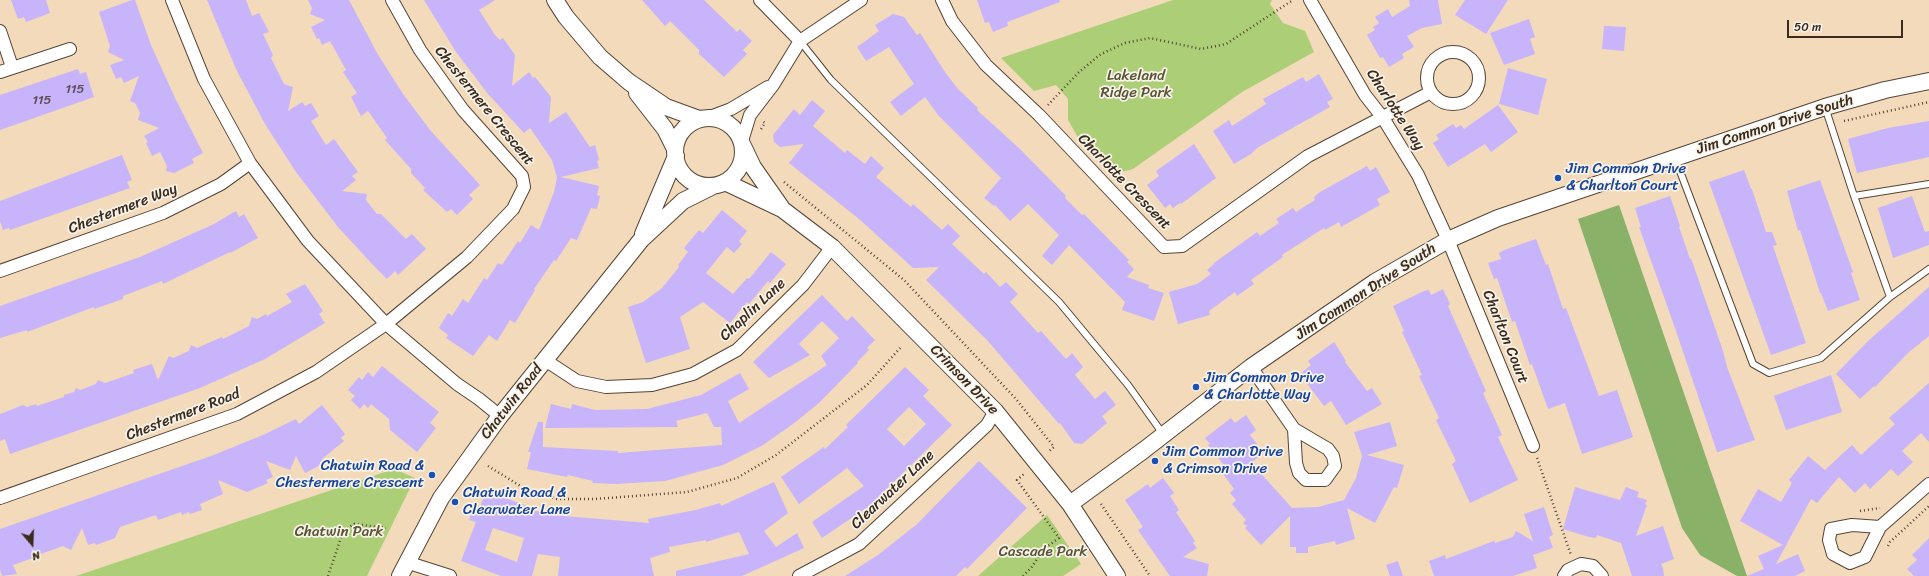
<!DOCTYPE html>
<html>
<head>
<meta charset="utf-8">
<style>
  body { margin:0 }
  #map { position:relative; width:1929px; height:576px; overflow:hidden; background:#f2dabb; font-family:Sriracha,sans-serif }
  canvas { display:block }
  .north { position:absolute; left:12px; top:524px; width:40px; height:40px; -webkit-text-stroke:3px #f7f3e8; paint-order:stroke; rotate:161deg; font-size:11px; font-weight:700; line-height:16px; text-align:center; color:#3b2a1e }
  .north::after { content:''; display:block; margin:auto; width:14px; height:18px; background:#3b2a1e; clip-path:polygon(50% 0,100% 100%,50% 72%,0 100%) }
  .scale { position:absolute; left:1787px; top:20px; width:116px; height:18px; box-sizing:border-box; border:2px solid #3b2a1e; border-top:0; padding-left:5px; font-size:12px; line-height:14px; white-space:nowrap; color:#3b2a1e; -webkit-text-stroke:3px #f7f3e8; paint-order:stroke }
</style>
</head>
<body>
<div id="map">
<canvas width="1929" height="576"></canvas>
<div class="north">N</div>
<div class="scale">50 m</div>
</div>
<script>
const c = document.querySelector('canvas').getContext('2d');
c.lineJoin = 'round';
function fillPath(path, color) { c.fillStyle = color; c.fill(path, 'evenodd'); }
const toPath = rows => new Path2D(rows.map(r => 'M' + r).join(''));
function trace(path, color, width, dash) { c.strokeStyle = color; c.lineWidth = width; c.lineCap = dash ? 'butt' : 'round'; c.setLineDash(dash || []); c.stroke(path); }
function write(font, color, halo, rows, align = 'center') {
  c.font = font + ' Sriracha,sans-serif'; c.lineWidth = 3.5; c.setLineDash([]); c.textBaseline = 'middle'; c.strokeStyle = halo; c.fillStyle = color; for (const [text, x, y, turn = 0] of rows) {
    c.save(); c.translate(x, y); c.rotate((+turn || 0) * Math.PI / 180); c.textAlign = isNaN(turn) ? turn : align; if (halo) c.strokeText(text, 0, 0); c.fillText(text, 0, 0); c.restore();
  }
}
const green = toPath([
  [1173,0,1272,0,1270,4,1283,23,1305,31,1314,52,1242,92,1133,169,1114,174,1079,139,1068,120,1068,99,1056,85,1034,91,1001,58],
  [394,469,415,478,367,576,76,576],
  [1047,515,1081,564,1063,576,978,576]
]);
const forest = toPath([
  [1619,205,1747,576,1737,576,1700,555,1682,528,1578,219]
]);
const building = toPath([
  [11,0,46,0,50,13,26,22,24,17,18,19],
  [132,0,135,0,151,45,175,98,203,153,192,159,194,163,174,173,166,171,167,166,160,152,152,156,146,143,148,142,144,136,159,128,138,120,140,113,135,103,130,101,139,76,124,83,121,77,116,79,110,65,124,60,108,52,110,46,99,12],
  [207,0,246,0,252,16,259,13,269,32,263,34,273,55,271,58,284,84,293,87,288,111,302,102,305,106,311,103,319,116,311,121,326,145,334,139,358,172,352,176,356,180,342,191,367,194,366,200,377,214,381,214,406,239,412,234,426,249,398,275,395,271,387,279,373,265,338,227,296,172,265,124,236,69],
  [308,0,349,0,377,53,403,94,430,130,480,185,469,195,473,199,457,215,451,209,447,212,423,190,425,188,411,173,411,169,385,140,387,138,368,111,361,116,351,97,357,93,343,72,346,70,330,41,322,45,319,38,317,39,311,27,325,20,310,14,312,8],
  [424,0,495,0,479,10,495,35,500,40,503,38,515,55,512,86,529,72,533,78,535,77,551,97,549,123,566,112,590,147,595,145,599,160,597,161,599,168,561,177,599,186,597,195,600,196,597,209,591,208,577,240,571,238,556,261,554,260,534,289,535,290,515,323,510,320,497,341,489,335,473,356,446,338,448,335,439,328,448,313,452,316,463,299,468,303,484,278,487,280,498,263,502,265,518,241,520,243,531,225,539,230,554,192,557,178,552,160,530,128,524,133,488,94,456,52],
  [642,0,704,0,737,32,740,29,752,41,743,50,747,54,724,77,699,54,699,50,670,21,665,26],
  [977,0,1059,0,1060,2,1007,22,1008,26,993,32,989,22,985,23],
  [1409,0,1438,0,1442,24,1422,28,1407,36,1414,47,1402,54,1404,58,1389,67,1383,57,1380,58,1367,35,1375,30,1373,27,1379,23,1375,17,1388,9,1392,17,1410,6],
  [1465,0,1508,0,1486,34,1455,15],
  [893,14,904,17,917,35,920,33,945,72,958,89,978,108,977,110,1020,149,1066,196,1065,198,1082,215,1084,214,1129,260,1127,262,1134,269,1127,277,1149,285,1148,288,1164,293,1154,321,1122,310,1125,302,1069,245,1052,265,1042,256,1059,235,1028,204,1010,221,995,205,994,206,984,198,1001,178,938,115,925,97,901,116,890,102,914,84,889,47,866,61,857,47,879,31,875,25],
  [1529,19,1535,37,1530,39,1535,54,1504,65,1490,33],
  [1604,26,1626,27,1624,51,1602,49],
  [1508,68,1547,79,1538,115,1499,104],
  [78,69,80,74,86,72,94,97,0,130,0,95],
  [1319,74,1333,99,1327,102,1330,107,1257,148,1251,154,1234,164,1213,131,1229,120,1232,126,1266,104,1263,99,1303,77,1306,82],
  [812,100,825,111,813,126,845,153,847,150,865,164,871,156,884,168,876,177,911,207,913,204,942,230,948,224,960,236,952,244,984,274,986,272,1000,287,1006,282,1018,294,1010,302,1038,333,1041,331,1066,359,1072,353,1083,367,1075,375,1095,399,1105,391,1116,405,1102,416,1107,423,1082,444,1074,443,1060,423,1059,424,987,340,926,280,939,267,913,268,859,219,789,163,804,144,780,147,774,142,773,135,794,109,800,115],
  [1498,105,1518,132,1491,152,1485,144,1448,167,1433,143,1439,139,1436,135,1453,124,1456,128,1461,125,1464,129],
  [1929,121,1929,157,1857,173,1848,139,1888,128],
  [1194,144,1216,178,1181,204,1180,203,1173,208,1170,204,1165,208,1147,185,1159,176,1156,171],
  [122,155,132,180,127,182,130,188,10,230,9,228,3,230,0,221,0,201],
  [1367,166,1370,171,1376,167,1390,192,1377,199,1380,205,1341,227,1339,222,1325,230,1324,228,1282,255,1283,257,1251,280,1254,284,1237,296,1235,292,1209,311,1210,315,1178,324,1169,292,1197,284,1211,274,1207,270,1214,264,1214,263,1257,232,1260,236,1279,223,1276,219,1293,208,1296,212,1315,200,1314,197,1320,192],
  [1744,170,1751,189,1752,189,1766,232,1772,232,1777,245,1773,246,1806,343,1771,355,1709,182],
  [1820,180,1853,272,1851,273,1860,300,1828,311,1821,293,1820,293,1800,230,1798,231,1787,191],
  [1670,196,1680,226,1679,227,1690,259,1691,258,1723,351,1727,367,1755,440,1718,452,1717,452,1675,328,1639,227,1641,227,1635,208],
  [1912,196,1925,232,1929,231,1929,245,1893,258,1878,208],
  [722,210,747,231,739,241,742,244,734,253,727,247,706,273,733,294,747,278,749,279,771,252,786,264,770,283,768,281,749,304,747,302,730,323,703,302,680,317,690,349,646,363,628,307,643,302,662,288,679,267,678,265,688,252,684,248,699,230,703,233],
  [236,211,239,217,244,214,258,238,230,253,230,252,163,284,162,281,123,296,123,299,94,309,94,307,27,332,27,330,0,338,0,306,140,257,212,225],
  [1536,239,1546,265,1548,264,1563,309,1566,308,1599,396,1617,390,1633,437,1631,438,1582,454,1565,403,1548,409,1532,364,1530,365,1515,321,1512,322,1497,278,1494,279,1488,263,1501,259,1499,253,1504,250],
  [305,284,323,311,319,314,325,323,265,359,200,388,10,454,5,439,0,441,0,414,23,405,27,407,36,404,37,406,64,397,64,395,74,392,76,388,80,390,96,384,98,380,105,383,134,373,133,370,152,364,158,380,169,356,173,358,189,351,191,345,197,348,222,337,223,339,249,326,252,317,257,319,266,314,267,316,292,302,286,294],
  [1929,287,1929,336,1908,353,1875,387,1874,386,1860,399,1836,374,1868,341],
  [1443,289,1450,304,1448,306,1486,391,1483,393,1502,435,1498,437,1518,480,1470,503,1452,464,1456,461,1436,420,1439,418,1419,376,1422,375,1402,332,1404,331,1393,306,1424,291,1429,290,1431,295],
  [822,295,847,321,852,316,875,340,867,348,869,350,857,362,858,363,819,403,793,424,763,445,723,465,665,481,616,484,592,483,593,481,568,475,567,477,527,469,531,452,528,452,538,422,543,422,543,447,618,451,618,453,722,445,721,427,714,427,707,413,676,421,678,427,545,428,551,404,571,409,572,404,595,410,647,409,701,395,740,373,749,389,728,401,739,423,827,365,821,356,839,338,822,321,799,344,810,355,769,378,753,362],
  [1334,342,1346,361,1345,362,1367,391,1372,388,1382,404,1346,425,1331,401,1324,406,1300,374,1311,365,1308,361],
  [382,366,439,412,430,423,436,428,417,452,390,430,389,419,371,404,368,408,364,404,360,409,351,400,355,396,348,390,359,377,362,380,368,372,373,377],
  [905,367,929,390,923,396,952,425,869,506,822,538,812,522,864,486,847,468,799,504,781,477,824,447,825,449,848,427,846,425],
  [909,407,926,424,904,446,887,429],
  [1831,375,1842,412,1786,430,1774,396],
  [1929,383,1929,442,1921,433,1902,451,1913,462,1898,476,1891,469,1870,489,1865,483,1855,493,1839,477,1817,503,1811,499,1776,564,1798,554,1805,571,1795,576,1747,576,1764,569,1758,556,1783,545,1740,521,1758,489,1781,502,1792,483,1789,480,1808,456,1825,470,1852,445,1861,455,1895,424,1889,418],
  [322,405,345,434,341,438,344,441,322,459,324,463,305,473,296,456,290,470,266,461,273,477,266,480,268,483,247,492,218,480,223,494,200,504,202,510,190,514,189,512,182,515,181,512,158,520,156,515,120,527,115,538,96,545,95,543,88,545,82,528,71,550,63,546,35,556,36,557,13,565,17,574,2,576,0,569,0,529,211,456,263,435,296,419,299,424],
  [1246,415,1256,430,1250,435,1264,453,1253,461,1257,466,1255,467,1292,508,1318,507,1344,500,1356,478,1362,456,1354,432,1390,422,1397,446,1367,455,1404,465,1397,488,1394,487,1375,523,1347,508,1355,539,1336,545,1335,541,1308,547,1308,553,1296,553,1296,547,1290,547,1290,516,1261,545,1245,528,1247,526,1243,523,1246,520,1232,504,1236,500,1230,493,1234,489,1224,475,1226,473,1220,466,1223,464,1208,445,1210,444,1205,438,1231,418,1235,423],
  [979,461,1027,508,967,569,965,567,956,576,845,576,878,555,917,524],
  [1163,478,1174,493,1170,496,1179,510,1176,512,1195,541,1193,543,1197,548,1183,557,1209,564,1207,576,1170,576,1138,530,1143,527,1125,500,1148,484,1150,488],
  [774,482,788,513,764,531,776,547,797,533,804,548,742,576,676,576,676,571,749,554,739,532,706,542,706,540,669,547,670,552,650,558,654,576,558,576,560,557,538,554,532,576,501,576,461,561,476,522,469,520,474,505,480,507,486,491,530,507,529,509,551,515,649,523,648,519,696,510,720,503,721,506],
  [493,528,524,538,517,562,485,550],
  [1575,487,1620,500,1626,487,1639,492,1637,497,1647,500,1645,504,1647,505,1636,536,1663,526,1674,559,1661,564,1663,568,1664,576,1632,576,1621,543,1597,535,1596,538,1589,537,1563,529],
  [1544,507,1553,535,1549,537,1553,548,1533,555,1537,568,1513,576,1434,576,1429,561,1445,555,1446,559,1494,541,1495,543,1513,537,1516,531,1533,541,1524,514],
  [1929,538,1929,576,1914,576,1907,569,1917,560,1912,555],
  [1398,561,1403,576,1390,576,1386,565]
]);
const path = toPath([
  [1048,105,1079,72,1101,54,1125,43,1150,38,1201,49,1226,44,1293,0],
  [1844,121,1929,102],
  [761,129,765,123,762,121],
  [784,182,904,280,1016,399,1054,447,1048,452],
  [1537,458,1571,555],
  [488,466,522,487,557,499,595,499,687,492,737,478,776,455,867,385,902,346],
  [1101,504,1150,576],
  [1860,511,1880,508],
  [1888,546,1890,542,1929,506],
  [328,576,343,532,354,524,386,528],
  [1023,576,1031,568,1045,548,1059,538,1017,480,1025,473]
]);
const service = toPath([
  [800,41,831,80,1059,302,1128,385,1163,434],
  [1825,107,1854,196,1890,297],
  [1675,158,1753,364,1769,373,1821,358,1890,297,1929,269],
  [1854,196,1929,184]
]);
const minor = toPath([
  [172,0,204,79,250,163,308,241,386,324,457,384,479,399,500,416],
  [760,0,800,41],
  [942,0,952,21,986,65,1039,115,1164,247,1182,246,1308,156,1431,92],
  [1310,0,1365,95,1383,118,1418,175,1448,240,1533,446],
  [0,31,12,67],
  '1427 78a26 26 0 1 1 52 0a26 26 0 1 1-52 0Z',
  [0,72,70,49],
  [707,118,731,109,768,87],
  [742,141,750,115,773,85,800,41,861,0],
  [0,271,163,213,221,184,250,163],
  [545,360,577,381,606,387,652,385,693,374,737,350,803,285,832,247],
  [1251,367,1294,429,1328,449,1333,456,1335,466,1325,480,1306,480,1299,473,1296,463,1294,429],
  [0,498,237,414,316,372,386,324,467,257,513,209,524,187,522,176,463,110,420,50,392,0],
  [1852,525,1880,527,1865,557,1850,563,1833,554,1829,540,1831,529,1852,525],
  [1880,527,1929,484],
  [406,562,450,576],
  [799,576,859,544,987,425,995,411],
  [1564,576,1568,570,1581,564,1593,566,1602,576]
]);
const tertiary = toPath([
  [555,0,566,17,600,57,629,82,666,107,699,119],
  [637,93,665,129,675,149],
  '675 152a34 34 0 1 1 68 0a34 34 0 1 1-68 0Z',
  [743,146,753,167,781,207],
  [725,182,782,209,832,247,995,411,1070,504,1117,576],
  [643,234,676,156],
  [1070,504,1144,450,1251,367,1375,282,1448,240,1498,218,1825,107,1885,90,1929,81],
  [400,576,441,498,500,416,641,240,683,201,713,186]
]);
const markers = [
  [1558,178,4,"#1a4fb4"],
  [1196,387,4,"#1a4fb4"],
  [1155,461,4,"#1a4fb4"],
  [432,475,4,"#1a4fb4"],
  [455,502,4,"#1a4fb4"]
];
const numberNames = [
  ["115",75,90],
  ["115",42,101]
];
const parkNames = [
  ["Lakeland",1136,76],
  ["Ridge Park",1136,93],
  ["Chatwin Park",339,532],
  ["Cascade Park",1043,552]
];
const streetNames = [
  ["Chestermere Crescent",484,106,51],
  ["Charlotte Way",1395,110,57],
  ["Jim Common Drive South",1775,125,-18],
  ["Charlotte Crescent",1124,182,46],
  ["Chestermere Way",123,209,-21],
  ["Jim Common Drive South",1366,292,-33],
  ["Chaplin Lane",753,310,-43],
  ["Charlton Court",1505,337,68],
  ["Crimson Drive",964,380,46],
  ["Chatwin Road",512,402,-52],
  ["Chestermere Road",183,415,-21],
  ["Clearwater Lane",893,490,-43]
];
const transitNames = [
  ["Jim Common Drive",1566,169],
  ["& Charlton Court",1566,186],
  ["Jim Common Drive",1204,378],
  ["& Charlotte Way",1204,395],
  ["Jim Common Drive",1163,452],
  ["& Crimson Drive",1163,469],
  ["Chatwin Road &",424,466,"right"],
  ["Chestermere Crescent",424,483,"right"],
  ["Chatwin Road &",463,493],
  ["Clearwater Lane",463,510]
];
fillPath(green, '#acce77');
fillPath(forest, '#89b168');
fillPath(building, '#c8b4fb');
trace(service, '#564436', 8);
trace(minor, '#564436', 14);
trace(tertiary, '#564436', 18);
trace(path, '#564436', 2.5, [1, 3]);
trace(service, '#fff', 6);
trace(minor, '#fff', 12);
trace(tertiary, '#fff', 16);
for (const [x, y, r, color] of markers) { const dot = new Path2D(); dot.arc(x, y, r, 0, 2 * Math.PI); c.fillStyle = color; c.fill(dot); trace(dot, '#f7f3e8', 1.5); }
write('13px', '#5e4c55', null, numberNames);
write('15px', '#575334', '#f7f3e8', parkNames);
write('15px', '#3b2a1e', '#f7f3e8', streetNames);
write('15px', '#164399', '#f7f3e8', transitNames, 'left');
</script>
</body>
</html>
